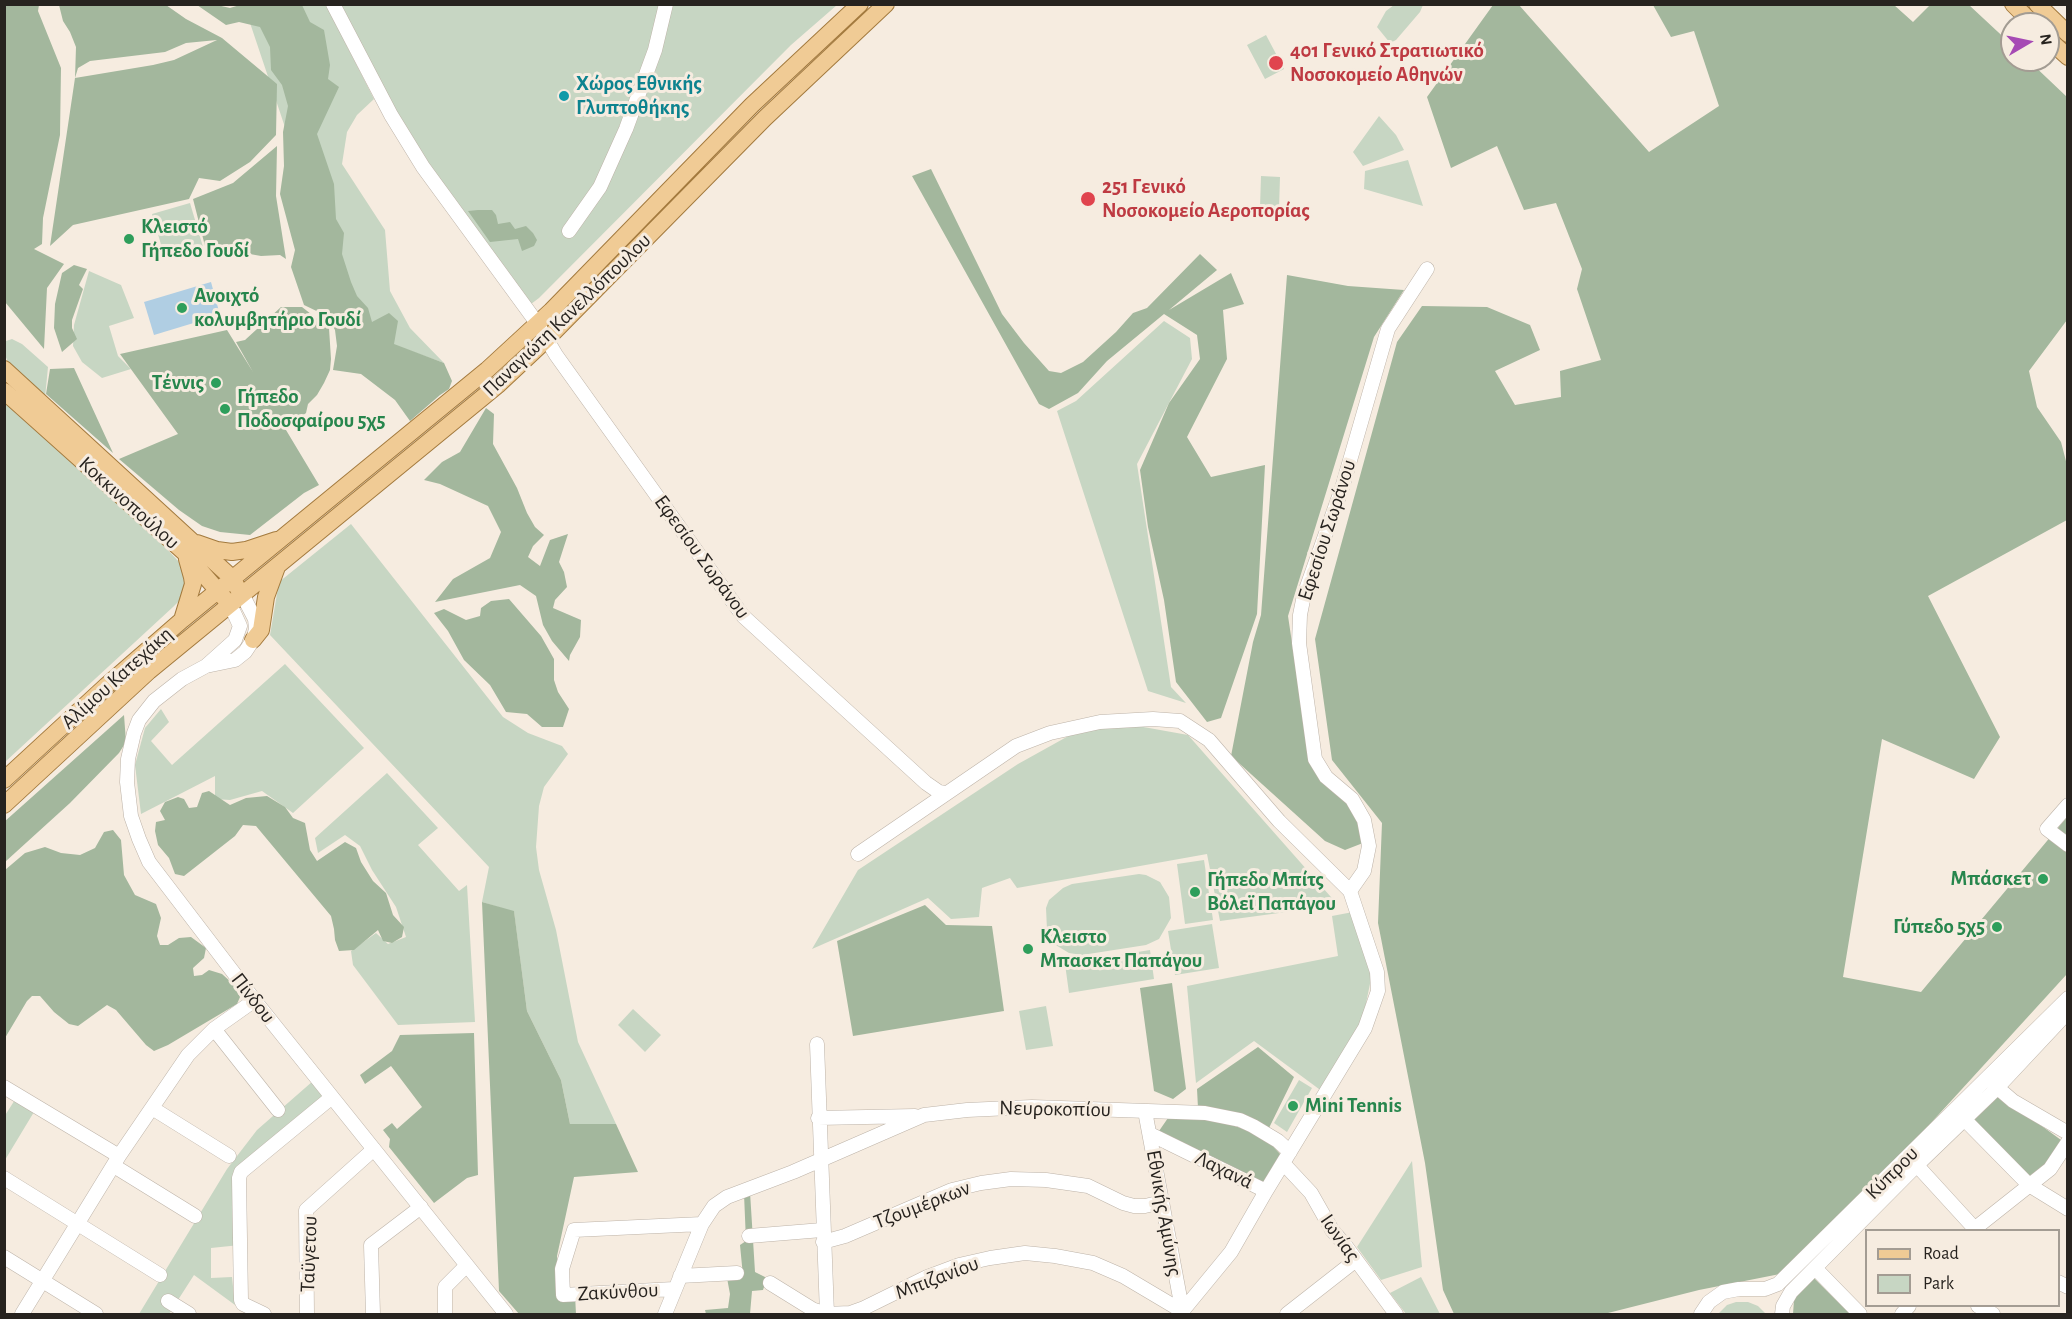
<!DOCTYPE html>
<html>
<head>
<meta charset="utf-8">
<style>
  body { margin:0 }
  #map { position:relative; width:2072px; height:1319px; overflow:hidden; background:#f6ece0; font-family:"Alegreya Sans",sans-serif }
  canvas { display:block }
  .frame { position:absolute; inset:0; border:6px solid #27231f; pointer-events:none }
  .legend { position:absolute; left:1865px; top:1229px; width:195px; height:78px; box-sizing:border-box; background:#f6ece0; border:2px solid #a39c93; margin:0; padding:8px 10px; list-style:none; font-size:18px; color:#27231f }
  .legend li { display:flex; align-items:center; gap:12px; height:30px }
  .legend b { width:30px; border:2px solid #a39c93 }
  .north { position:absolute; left:2000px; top:12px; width:60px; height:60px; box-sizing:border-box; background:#f6ece0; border:2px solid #a39c93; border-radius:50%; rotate:81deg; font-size:16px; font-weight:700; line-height:24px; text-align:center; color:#27231f }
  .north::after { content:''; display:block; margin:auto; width:21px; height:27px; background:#a64ab4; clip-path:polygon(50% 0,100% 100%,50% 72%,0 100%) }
</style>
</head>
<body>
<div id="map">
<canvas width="2072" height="1319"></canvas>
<div class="frame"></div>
<ul class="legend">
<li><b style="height:8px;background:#f0cb95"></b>Road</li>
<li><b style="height:16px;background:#c7d6c3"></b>Park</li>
</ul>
<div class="north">N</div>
</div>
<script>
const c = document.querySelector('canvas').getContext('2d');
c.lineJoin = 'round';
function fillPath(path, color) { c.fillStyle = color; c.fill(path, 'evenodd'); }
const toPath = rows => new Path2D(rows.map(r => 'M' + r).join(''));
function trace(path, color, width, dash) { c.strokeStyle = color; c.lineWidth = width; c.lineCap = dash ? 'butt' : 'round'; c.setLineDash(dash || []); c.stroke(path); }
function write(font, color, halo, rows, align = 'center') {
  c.font = font + ' "Alegreya Sans",sans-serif'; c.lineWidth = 6; c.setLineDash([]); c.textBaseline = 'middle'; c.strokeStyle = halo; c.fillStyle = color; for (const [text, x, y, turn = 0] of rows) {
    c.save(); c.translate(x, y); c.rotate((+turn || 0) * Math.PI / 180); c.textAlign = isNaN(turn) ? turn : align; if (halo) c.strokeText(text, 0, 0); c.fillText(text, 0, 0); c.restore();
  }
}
const green = toPath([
  [244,5,326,5,374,99,357,115,347,132,342,164,385,230,390,291,410,328,444,363,353,330],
  [337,5,837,5,791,45,539,298,531,304,429,166,391,109],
  [1394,5,1423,5,1420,12,1396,40,1390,43,1377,27,1386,11],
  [1266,35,1284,69,1265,79,1247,45],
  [1379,116,1396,135,1404,150,1363,166,1353,152],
  [1408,160,1423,206,1364,189,1365,171],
  [1261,176,1280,177,1279,209,1260,208],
  [190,203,203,247,165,258,152,214],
  [89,271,121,285,134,318,109,326,118,356,131,369,102,378,82,362,73,346,74,325],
  [1164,321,1190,338,1192,359,1137,464,1171,687,1186,703,1148,691,1057,411,1076,401],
  [12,339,22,344,48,367,45,398,11,369,5,355,4,344,6,341],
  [4,401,163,545,182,565,187,576,182,598,173,607,5,762],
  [351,524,503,717,528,733,562,746,568,754,544,787,539,806,536,847,539,870,556,930,578,1042,616,1124,570,1124,561,1080,527,1011,514,912,482,902,489,867,270,635,279,582],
  [285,664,364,748,293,813,262,791,230,800,215,799,215,776,141,814,135,765,145,728,161,709,169,722,151,741,172,765],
  [1099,719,1188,735,1338,905,1220,921,1207,854,1017,888,1010,878,982,888,979,917,951,919,928,898,812,949,858,870,1018,764],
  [387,773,438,828,418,845,459,891,467,885,475,1022,398,1025,353,965,351,951,376,933,388,944,406,937,396,907,372,870,360,846,345,835,318,853,315,838],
  [1204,860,1213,920,1185,924,1177,864],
  [1139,874,1146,875,1160,882,1169,897,1171,918,1159,939,1146,945,1082,955,1069,953,1054,944,1047,930,1046,908,1049,900,1063,888,1072,884],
  [1353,912,1372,974,1362,1023,1323,1092,1254,1041,1196,1083,1187,986,1338,956,1332,916],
  [1212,924,1219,968,1175,975,1168,931],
  [1150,950,1154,979,1069,993,1065,964],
  [1046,1006,1053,1046,1026,1050,1019,1011],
  [633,1009,661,1035,645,1052,618,1025],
  [1299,1080,1312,1088,1287,1132,1274,1123],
  [313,1081,323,1094,304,1119,244,1167,240,1245,211,1248,211,1278,232,1277,235,1305,194,1275,169,1314,139,1314,227,1169,257,1130],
  [18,1095,37,1107,5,1160,4,1117],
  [1412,1161,1422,1267,1381,1280,1357,1247],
  [1421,1277,1440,1314,1406,1314,1390,1293],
  [1736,1302,1748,1302,1758,1306,1766,1314,1718,1314,1727,1305]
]);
const forest = toPath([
  [243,4,302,5,310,22,324,30,330,65,328,79,339,87,317,134,334,184,336,219,344,233,342,254,351,282,357,296,368,308,372,322,389,313,398,321,394,344,444,363,452,381,449,389,440,395,410,421,395,400,361,374,333,370,337,346,335,330,327,316,304,305,291,267,295,250,280,194,284,166,283,132,288,106,282,85,271,70,270,47,260,27,239,22,226,25,197,5,217,5,230,8],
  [4,5,39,5,38,11,61,68,60,135,43,218,42,244,34,249,64,264,47,288,44,349,5,302],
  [59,5,166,5,186,19,222,38,277,84,276,135,250,162,220,181,199,178,189,199,73,225,50,246,75,78,76,47,70,32,63,21],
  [217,40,174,60,153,65,75,78,78,68,90,61,165,52,186,43],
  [1493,5,1519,5,1649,152,1719,106,1694,31,1671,37,1653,5,1894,5,1913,22,1930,5,1969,5,2012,45,2012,60,2028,60,2067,97,2067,320,2029,371,2037,407,2061,442,2067,465,2067,520,1928,596,2000,737,1974,779,1882,739,1843,977,1921,992,2067,817,2067,974,1888,1170,1785,1273,1699,1290,1604,1314,1454,1314,1443,1290,1425,1163,1378,923,1382,823,1332,760,1315,639,1397,342,1422,306,1487,307,1530,325,1540,350,1495,371,1515,405,1561,397,1560,371,1601,360,1577,289,1582,269,1556,203,1524,210,1497,146,1451,168,1427,97],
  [277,146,276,196,286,259,280,255,261,256,205,246,193,199,233,183],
  [931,169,1002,314,1024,343,1049,371,1061,373,1083,362,1116,332,1133,313,1147,308,1200,254,1217,270,1169,310,1231,273,1244,304,1223,310,1227,359,1187,437,1211,477,1265,465,1257,614,1221,718,1207,722,1176,682,1164,600,1148,527,1140,470,1169,403,1200,359,1197,335,1164,314,1107,361,1078,393,1049,409,1039,404,912,176],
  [478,210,492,210,496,215,498,224,510,222,515,229,526,226,533,233,537,240,534,246,522,251,518,239,490,242,468,211],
  [74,265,87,269,79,285,83,289,72,320,72,328,77,339,62,352,54,328,55,304,62,273],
  [1287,275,1348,286,1404,290,1374,337,1288,616,1308,750,1352,799,1363,843,1345,850,1325,841,1231,756,1253,642,1261,615],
  [281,307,302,307,329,328,331,359,330,370,324,383,317,395,308,404,306,413,296,421,283,425,319,485,304,493,250,535,220,532,202,526,179,510,119,459,178,434,120,354,227,330,253,372,236,342,245,340],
  [74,368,113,453,46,394,50,369],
  [486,408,494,414,493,444,517,488,527,513,535,527,544,535,533,546,528,557,540,566,550,540,568,534,559,562,564,572,567,587,555,600,553,608,581,620,580,637,570,655,569,661,552,641,543,625,536,596,520,585,435,602,453,579,490,558,501,532,488,506,440,484,424,480,442,462,460,452],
  [509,599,541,636,554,659,554,680,558,692,569,709,563,727,542,727,527,714,506,712,490,685,464,660,448,631,434,613,444,609,466,620,480,616,481,608,491,601],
  [124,715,126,742,119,753,70,803,5,862,4,822],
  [209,791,230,805,246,798,267,796,285,807,293,818,305,823,310,850,317,861,345,842,356,848,361,862,373,881,386,893,393,915,404,927,402,937,392,943,383,941,378,930,354,950,339,951,335,940,334,929,331,916,256,826,243,825,235,836,184,876,175,874,169,858,158,845,155,831,156,822,165,820,160,811,165,802,178,797,184,799,189,808,197,807,202,793],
  [113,830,121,840,124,875,135,895,156,904,161,918,157,936,160,945,168,945,179,938,191,937,206,948,204,958,193,968,194,976,202,975,209,970,222,974,232,983,240,997,237,1004,168,1045,154,1051,146,1045,116,1010,107,1005,78,1026,69,1024,54,1012,40,996,32,996,27,1001,5,1038,5,870,25,853,45,847,61,853,80,855,95,848,104,832],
  [482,902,514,911,527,1011,561,1080,570,1124,616,1124,638,1172,574,1177,557,1256,559,1296,575,1295,576,1314,519,1314,499,1291],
  [925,905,946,925,992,926,1004,1011,853,1036,837,941],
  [1172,983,1186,1089,1173,1099,1154,1091,1140,988],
  [474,1033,478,1175,467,1178,434,1203,389,1147,390,1139,383,1130,392,1123,397,1129,422,1107,391,1066,365,1084,360,1075,392,1051,400,1035],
  [1258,1047,1294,1077,1269,1128,1198,1108,1197,1089],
  [1998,1094,2061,1140,2050,1164,2031,1182,1971,1121],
  [1168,1118,1216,1120,1250,1131,1269,1142,1282,1156,1264,1183,1159,1131],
  [750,1192,755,1272,767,1278,763,1290,752,1291,750,1314,706,1314,705,1310,728,1308,730,1294,727,1278,743,1276,740,1245,746,1241,744,1194],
  [1814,1278,1850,1314,1793,1314,1794,1300,1799,1292]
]);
const water = toPath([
  [211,282,220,315,154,335,144,302]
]);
const minor = toPath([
  [333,4,391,115,423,167,537,323,556,355,743,616,926,783,939,792,945,793],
  [569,231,600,187,626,129,655,50,666,4],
  [230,604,240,626,235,640,206,666,182,679,154,701,139,720,134,733,128,759,127,782,131,816,139,839,149,862,259,1006,506,1314],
  [206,666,235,660,245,652,253,640,256,629,255,619,242,594],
  [2068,805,2047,829,2068,845],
  [858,854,1016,746,1050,733,1100,722,1153,719,1180,721,1209,740,1279,821,1350,891,1377,972,1378,991,1365,1028,1266,1191,1231,1252,1180,1314],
  [1350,891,1364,871,1369,846,1364,820,1352,799,1326,777,1315,759,1299,643,1300,615,1304,595,1342,488,1388,329,1427,269],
  [214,1029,278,1110],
  [817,1044,827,1314],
  [1992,1083,2013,1101,2068,1133],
  [4,1087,119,1156],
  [152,1108,229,1156],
  [1145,1111,1183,1314],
  [818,1118,915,1116],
  [1965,1120,2029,1185,2068,1209],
  [1150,1134,1266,1191],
  [1912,1160,1976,1230],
  [1283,1163,1311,1193,1332,1230,1345,1245,1396,1314],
  [114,1166,195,1216],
  [4,1178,160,1275],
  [1973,1230,2050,1169,2068,1142],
  [749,1236,822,1230],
  [823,1242,845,1236,952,1190,981,1183,1011,1179,1046,1180,1088,1186,1123,1203,1134,1206,1145,1206,1162,1202],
  [4,1257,96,1314],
  [1815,1268,1860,1314],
  [680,1276,737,1273],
  [2058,1282,2068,1287],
  [770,1283,812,1309,826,1314,850,1313,864,1308,927,1277,959,1265,990,1258,1025,1253,1055,1256,1093,1263,1123,1276,1182,1311],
  [674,1289,563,1295,562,1269,574,1230,702,1224],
  [168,1301,189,1314],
  [1978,1306,1993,1314],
  [22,1314,119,1156,188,1055,214,1029,255,1000],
  [264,1314,243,1304,241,1300,239,1178,241,1172,332,1097],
  [307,1314,306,1210,374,1149],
  [373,1314,371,1245,421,1207],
  [445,1314,445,1287,467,1265],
  [665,1314,702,1224,714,1206,727,1197,793,1172,924,1115,967,1110,1032,1107,1205,1113,1240,1120,1253,1126,1278,1141,1290,1152],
  [1287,1314,1356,1260],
  [1701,1314,1709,1302,1723,1292,1739,1289,1765,1289,1778,1284,2068,998],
  [1782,1314,1783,1306,1791,1292,1917,1165,1997,1088,2068,1012],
  [1902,1314,1909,1306]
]);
const major = toPath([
  [2013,4,2033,24],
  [2037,4,2068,34],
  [2048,39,2068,57],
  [4,369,233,579,238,589],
  [4,391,184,552,225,599],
  [197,543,217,550,232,552,246,550,276,540],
  [182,620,193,584,192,577,187,559],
  [253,640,261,630,266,597,277,567],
  [4,780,106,686,182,620,487,370,551,311,752,105,860,4],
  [4,805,149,671,499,384,547,339,765,118,886,4]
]);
const markers = [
  [1276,63,8,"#e0444e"],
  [564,96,6,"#0f9aa8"],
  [1088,199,8,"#e0444e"],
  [129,239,6,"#2e9e5b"],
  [182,308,6,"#2e9e5b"],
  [216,383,6,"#2e9e5b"],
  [225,409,6,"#2e9e5b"],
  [2043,879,6,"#2e9e5b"],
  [1195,892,6,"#2e9e5b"],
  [1997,927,6,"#2e9e5b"],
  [1028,949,6,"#2e9e5b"],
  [1293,1106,6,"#2e9e5b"]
];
const healthNames = [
  ["401 Γενικό Στρατιωτικό",1290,51],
  ["Νοσοκομείο Αθηνών",1290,75],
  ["251 Γενικό",1102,187],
  ["Νοσοκομείο Αεροπορίας",1102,211]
];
const cultureNames = [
  ["Χώρος Εθνικής",576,84],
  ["Γλυπτοθήκης",576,108]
];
const leisureNames = [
  ["Κλειστό",141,227],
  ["Γήπεδο Γουδί",141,251],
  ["Ανοιχτό",194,296],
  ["κολυμβητήριο Γουδί",194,320],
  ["Τέννις",204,383,"right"],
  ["Γήπεδο",237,397],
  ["Ποδοσφαίρου 5χ5",237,421],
  ["Μπάσκετ",2031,879,"right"],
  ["Γήπεδο Μπίτς",1207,880],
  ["Βόλεϊ Παπάγου",1207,904],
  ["Γύπεδο 5χ5",1985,927,"right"],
  ["Κλειστο",1040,937],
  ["Μπασκετ Παπάγου",1040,961],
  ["Mini Tennis",1305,1106]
];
const streetNames = [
  ["Παναγιώτη Κανελλόπουλου",567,315,-44],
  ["Κοκκινοπούλου",129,503,42],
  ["Εφεσίου Σωράνου",1327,530,-72],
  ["Εφεσίου Σωράνου",702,557,54],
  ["Αλίμου Κατεχάκη",117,678,-42],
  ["Πίνδου",253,998,52],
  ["Νευροκοπίου",1055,1109,1],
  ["Λαχανά",1224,1170,26],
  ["Κύπρου",1892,1173,-45],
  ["Τζουμέρκων",922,1205,-21],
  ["Εθνικής Αμύνης",1164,1213,80],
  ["Ιωνίας",1340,1238,55],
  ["Ταϋγετου",309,1254,-88],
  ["Μπιζανίου",937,1278,-21],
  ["Ζακύνθου",618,1292,-3]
];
fillPath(green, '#c7d6c3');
fillPath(forest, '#a3b79d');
fillPath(water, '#b0cee3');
trace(minor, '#bdb3a8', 15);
trace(major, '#a37a3e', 18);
trace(minor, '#fff', 14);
trace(major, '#f0cb95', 16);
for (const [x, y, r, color] of markers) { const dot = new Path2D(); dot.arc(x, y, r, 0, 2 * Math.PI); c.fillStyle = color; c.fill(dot); trace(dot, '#f6ece0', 2); }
write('bold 21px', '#be3a42', '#f6ece0', healthNames, 'left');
write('bold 21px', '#0d838f', '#f6ece0', cultureNames, 'left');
write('bold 21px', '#27864d', '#f6ece0', leisureNames, 'left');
write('21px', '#27231f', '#f6ece0', streetNames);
</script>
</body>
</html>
